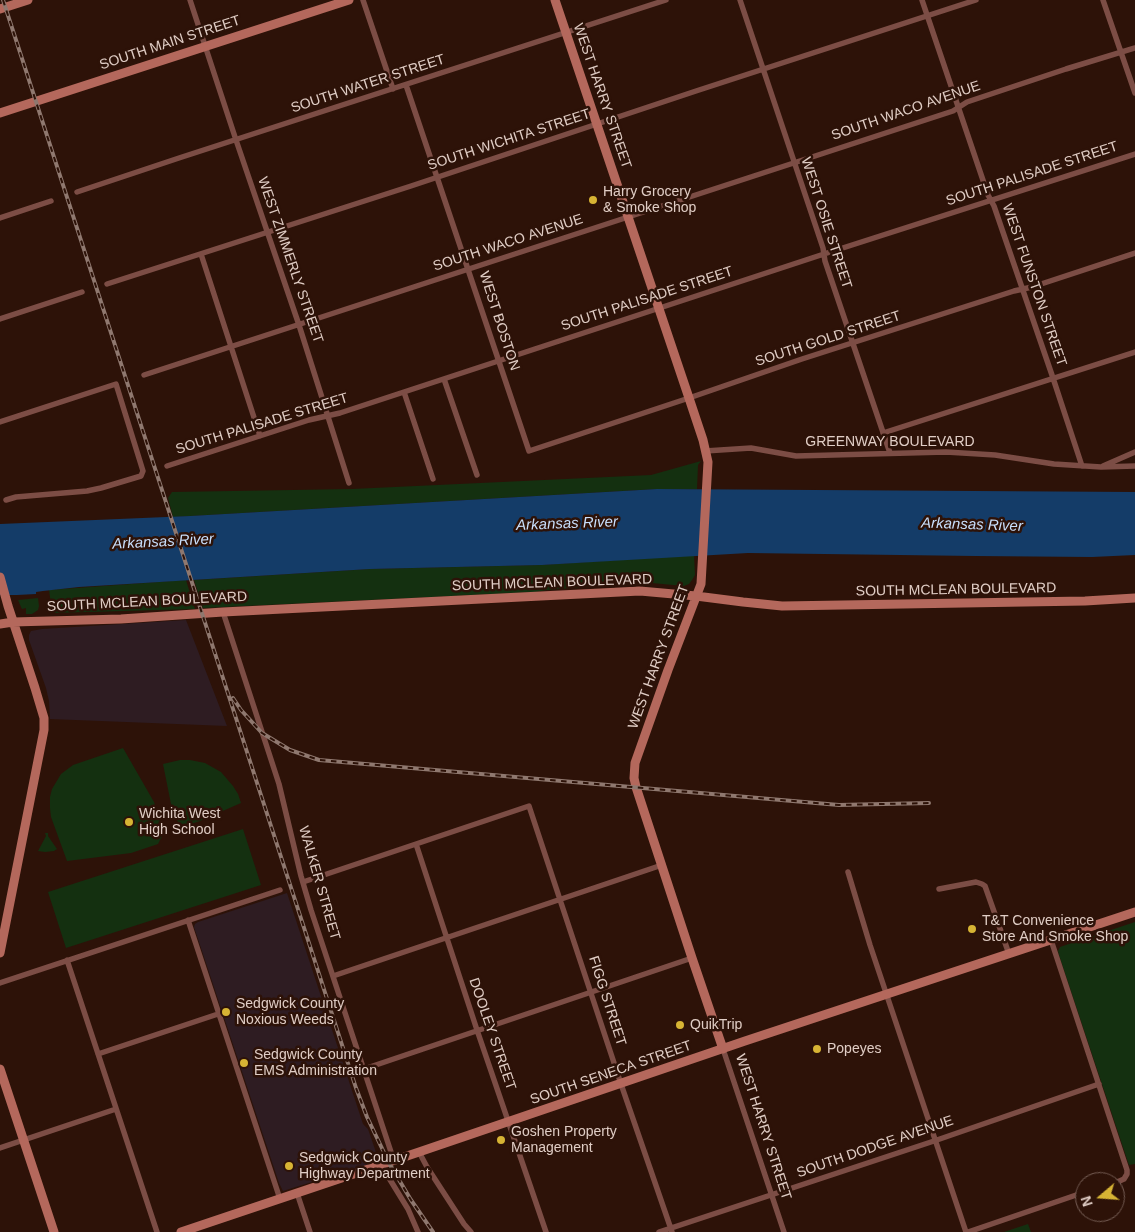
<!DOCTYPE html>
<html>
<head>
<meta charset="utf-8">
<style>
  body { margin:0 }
  #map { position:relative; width:1135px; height:1232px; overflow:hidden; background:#2d1208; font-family:Helvetica,sans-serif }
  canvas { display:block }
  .north { position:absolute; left:1075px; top:1172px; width:50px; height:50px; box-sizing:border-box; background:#2d1208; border:1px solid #755d54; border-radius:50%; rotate:252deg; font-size:14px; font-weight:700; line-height:20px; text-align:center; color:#e0cdc5 }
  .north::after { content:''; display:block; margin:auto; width:18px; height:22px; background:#d7b434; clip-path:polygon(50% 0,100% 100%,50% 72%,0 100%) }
</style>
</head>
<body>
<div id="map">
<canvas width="1135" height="1232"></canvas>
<div class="north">N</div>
</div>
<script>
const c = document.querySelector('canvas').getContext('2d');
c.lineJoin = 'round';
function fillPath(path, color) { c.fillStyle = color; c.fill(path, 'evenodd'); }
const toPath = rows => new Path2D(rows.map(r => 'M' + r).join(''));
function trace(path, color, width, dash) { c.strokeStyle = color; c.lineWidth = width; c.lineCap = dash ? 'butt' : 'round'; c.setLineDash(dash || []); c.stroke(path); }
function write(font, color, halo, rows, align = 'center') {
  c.font = font + ' Helvetica,sans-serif'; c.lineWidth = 5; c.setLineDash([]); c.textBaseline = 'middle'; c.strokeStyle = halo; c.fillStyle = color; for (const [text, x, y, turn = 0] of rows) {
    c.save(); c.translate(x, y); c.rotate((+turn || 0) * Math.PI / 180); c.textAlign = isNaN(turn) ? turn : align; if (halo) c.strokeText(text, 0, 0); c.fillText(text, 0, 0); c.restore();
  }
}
const industrial = toPath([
  [186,620,227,726,50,719,49,701,46,688,29,640,29,635,31,631,42,629],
  [287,893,363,1124,368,1129,379,1161,283,1191,279,1183,194,927,195,924,198,922]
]);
const green = toPath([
  [701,461,698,465,697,489,657,489,173,517,168,498,172,492,352,489,651,475],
  [694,555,695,575,692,580,689,584,684,586,641,582,547,590,535,592,203,608,194,580,370,569,542,565],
  [186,580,195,609,52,613,46,609,46,605,51,604,49,590],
  [38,598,39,606,38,610,32,614,26,614,26,608,22,609,21,607,18,600],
  [123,748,154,802,164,832,158,844,131,853,67,861,51,817,50,808,50,797,52,789,61,774,73,765],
  [180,760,190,760,205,763,221,772,233,786,238,794,241,803,200,821,185,826,179,824,177,820,171,804,163,764],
  [243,829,261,885,66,948,48,892],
  [45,833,48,833,48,836,57,849,54,851,45,852,38,851,46,836],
  [1135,922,1135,1164,1129,1165,1059,955,1058,951,1060,947],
  [1028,1224,1031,1232,1004,1232]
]);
const water = toPath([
  [657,489,1135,492,1135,555,1092,557,975,556,748,553,542,565,370,569,79,587,43,591,36,592,36,594,17,595,0,595,0,524,190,516]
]);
const street = toPath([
  [190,0,236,140,299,325,349,483],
  [363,0,393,89],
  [740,0,823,248,825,261,890,453],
  [922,0,988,195,994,206,1053,378,1082,466],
  [1103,0,1135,93],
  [406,85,529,451,689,398,802,359,1014,291,1032,287,1135,253],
  [77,192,179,158,666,0],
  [0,218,51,201],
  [201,254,260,436],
  [107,284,411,186,696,91,976,0],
  [0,319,82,292],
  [144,375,953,111,967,102,1066,69,1135,48],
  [444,379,477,475],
  [404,392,433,479],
  [0,422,116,384,143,471,141,476,101,488,87,491,16,497,6,500],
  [883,433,1135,352],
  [705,451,751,448,796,456,946,452,995,455,1054,464,1101,467,1135,466],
  [167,466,309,420,340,413,824,254,1135,154],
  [1103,466,1135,452],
  [223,612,279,784,301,876,311,910,394,1161],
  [416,844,477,1030,546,1232],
  [848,872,870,945,966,1232],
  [303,882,529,806,621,1084,672,1232],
  [939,889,976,882,982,884,985,886,1009,954],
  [188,920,280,1199],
  [1051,940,1127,1170,1127,1174,1124,1179,1115,1183],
  [67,960,157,1232],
  [333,976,662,865],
  [0,983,280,890],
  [723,1049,784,1232],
  [98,1054,218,1014],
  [364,1069,692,958],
  [0,1148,116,1109],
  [419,1152,427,1167,464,1224,471,1232],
  [381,1165,408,1209,418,1232],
  [297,1193,310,1232],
  [659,1232,934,1141,1099,1084],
  [968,1232,1085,1192]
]);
const secondary = toPath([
  [555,0,689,398,703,440,708,462,701,584,668,670,635,763,634,778,636,787,692,958,723,1049],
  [0,9,28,0],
  [0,113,349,0],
  [0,577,8,606,35,688,44,718,44,730,0,953],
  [0,624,13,622,121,619,223,612,640,591,696,596,743,602,782,606,1085,601,1135,598],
  [0,1069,54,1232],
  [181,1232,419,1152,745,1041,1135,912]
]);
const rail = toPath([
  [3,0,356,1088,367,1117,389,1163,411,1200,433,1232],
  [233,698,241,710,262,733,290,750,319,760,839,805,929,803]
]);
const markers = [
  [593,200,5,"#d7b434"],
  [129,822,5,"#d7b434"],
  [972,929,5,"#d7b434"],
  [226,1012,5,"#d7b434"],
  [680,1025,5,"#d7b434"],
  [817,1049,5,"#d7b434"],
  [244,1063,5,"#d7b434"],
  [501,1140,5,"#d7b434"],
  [289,1166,5,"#d7b434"]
];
const streetNames = [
  ["SOUTH MAIN STREET",170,43,-18],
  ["SOUTH WATER STREET",368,84,-18],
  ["WEST HARRY STREET",602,96,71],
  ["SOUTH WACO AVENUE",906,111,-19],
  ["SOUTH WICHITA STREET",509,140,-18],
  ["SOUTH PALISADE STREET",1032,174,-18],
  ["WEST OSIE STREET",826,223,72],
  ["SOUTH WACO AVENUE",508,243,-18],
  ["WEST ZIMMERLY STREET",290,260,71],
  ["WEST FUNSTON STREET",1034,285,71],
  ["SOUTH PALISADE STREET",647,299,-18],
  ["WEST BOSTON",499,321,72],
  ["SOUTH GOLD STREET",828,339,-18],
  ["SOUTH PALISADE STREET",262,424,-17],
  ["GREENWAY BOULEVARD",890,442],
  ["SOUTH MCLEAN BOULEVARD",552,583,-2],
  ["SOUTH MCLEAN BOULEVARD",956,590,-1],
  ["SOUTH MCLEAN BOULEVARD",147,602,-3],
  ["WEST HARRY STREET",659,657,-70],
  ["WALKER STREET",319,883,74],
  ["FIGG STREET",607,1001,72],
  ["DOOLEY STREET",492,1034,71],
  ["SOUTH SENECA STREET",611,1073,-19],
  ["WEST HARRY STREET",763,1127,72],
  ["SOUTH DODGE AVENUE",875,1147,-19]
];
const poiNames = [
  ["Harry Grocery",603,192],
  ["& Smoke Shop",603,208],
  ["Wichita West",139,814],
  ["High School",139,830],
  ["T&T Convenience",982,921],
  ["Store And Smoke Shop",982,937],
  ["Sedgwick County",236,1004],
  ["Noxious Weeds",236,1020],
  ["QuikTrip",690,1025],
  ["Popeyes",827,1049],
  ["Sedgwick County",254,1055],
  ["EMS Administration",254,1071],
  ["Goshen Property",511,1132],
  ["Management",511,1148],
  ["Sedgwick County",299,1158],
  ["Highway Department",299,1174]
];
const waterNames = [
  ["Arkansas River",567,524,-2],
  ["Arkansas River",972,525,2],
  ["Arkansas River",163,542,-3]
];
fillPath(industrial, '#2e1c22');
fillPath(green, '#143010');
fillPath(water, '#143c68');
trace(street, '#7c4d45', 5.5);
trace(secondary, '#b4685c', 9);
trace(rail, '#8f786f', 4);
trace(rail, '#2d1208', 2, [5.5]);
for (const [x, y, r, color] of markers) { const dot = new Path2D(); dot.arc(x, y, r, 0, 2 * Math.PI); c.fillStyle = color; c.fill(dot); trace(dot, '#2d1208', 2); }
write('14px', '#e0cdc5', '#2d1208', streetNames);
write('14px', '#e0cdc5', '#2d1208', poiNames, 'left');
write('italic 15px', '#c8dffc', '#2d1208', waterNames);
</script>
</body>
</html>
